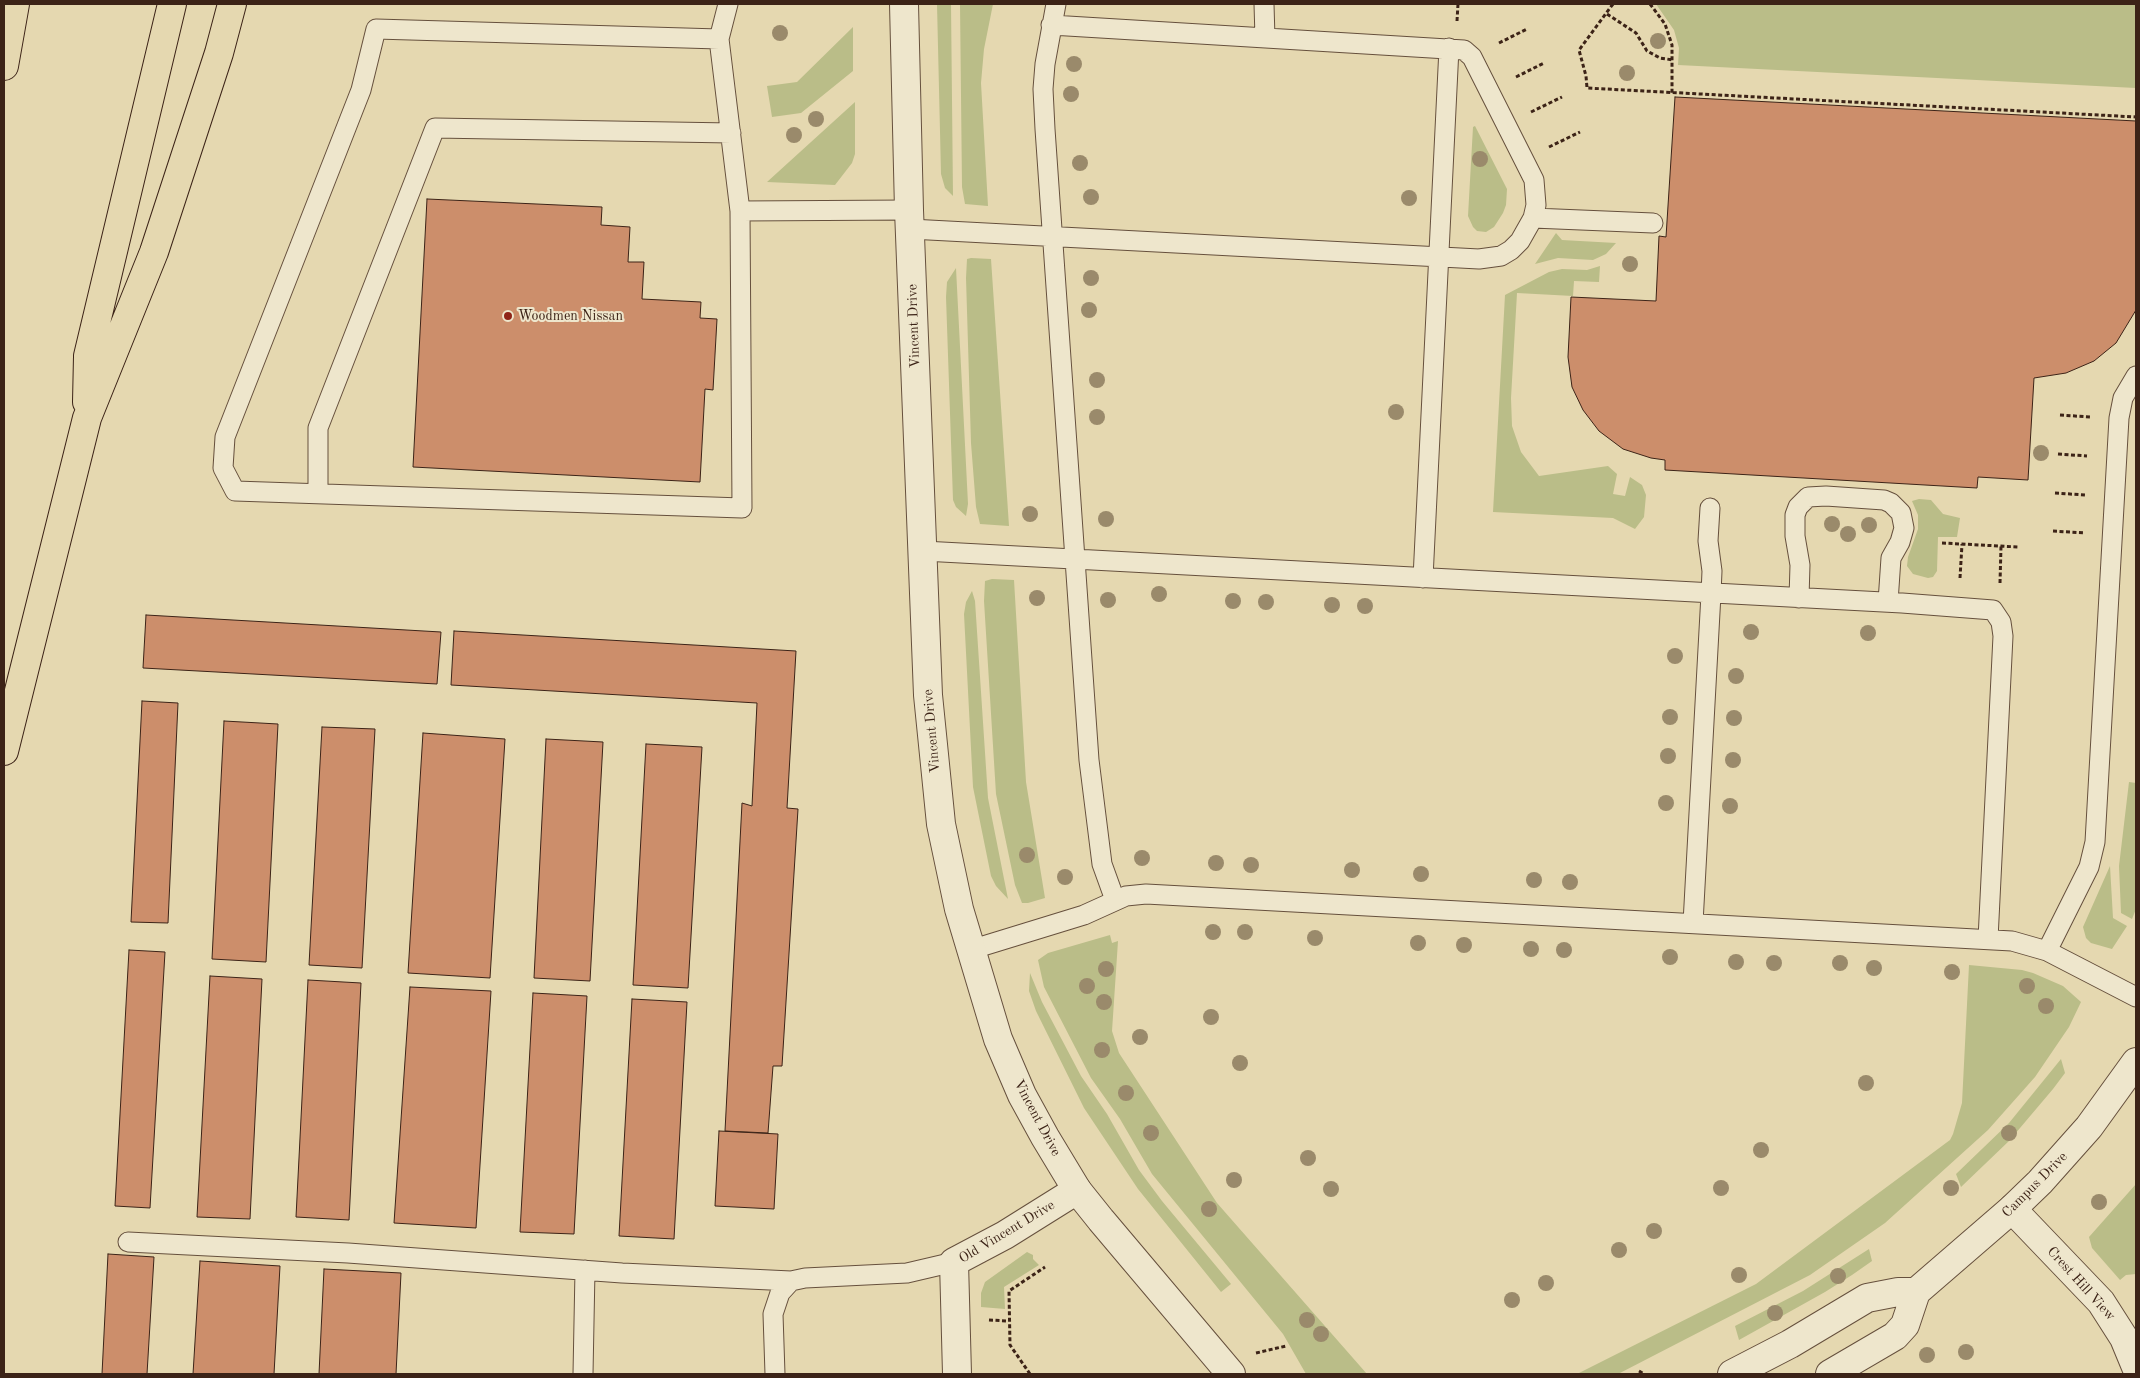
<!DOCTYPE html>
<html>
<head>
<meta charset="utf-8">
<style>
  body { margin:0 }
  #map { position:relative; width:2140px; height:1378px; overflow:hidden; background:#e5d8b0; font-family:"Old Standard TT",serif }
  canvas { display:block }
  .frame { position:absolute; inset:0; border:5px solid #3c2317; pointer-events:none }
</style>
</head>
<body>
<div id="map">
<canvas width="2140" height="1378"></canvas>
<div class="frame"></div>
</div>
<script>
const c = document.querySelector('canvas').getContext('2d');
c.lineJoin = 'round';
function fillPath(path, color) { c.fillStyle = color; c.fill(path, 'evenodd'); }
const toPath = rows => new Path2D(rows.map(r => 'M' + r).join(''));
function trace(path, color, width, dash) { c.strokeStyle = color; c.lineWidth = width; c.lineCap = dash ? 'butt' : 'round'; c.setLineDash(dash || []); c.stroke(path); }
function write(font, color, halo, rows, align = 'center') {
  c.font = font + ' "Old Standard TT",serif'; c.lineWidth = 4; c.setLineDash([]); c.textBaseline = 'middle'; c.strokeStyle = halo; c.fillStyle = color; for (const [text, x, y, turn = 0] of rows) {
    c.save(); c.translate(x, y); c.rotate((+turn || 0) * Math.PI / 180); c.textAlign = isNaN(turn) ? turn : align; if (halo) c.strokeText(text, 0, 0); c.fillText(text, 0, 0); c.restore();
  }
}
const green = toPath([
  [937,4,951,4,953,196,945,188,941,174],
  [960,4,993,4,984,49,981,83,988,206,965,204,962,187],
  [1656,4,2136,4,2136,88,1678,65,1679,48,1674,30],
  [853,27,853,71,801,113,772,117,767,86,797,82],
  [855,102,855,154,852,163,835,185,767,182],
  [1475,126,1507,189,1506,205,1503,213,1494,227,1486,232,1477,231,1473,227,1468,216,1473,127],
  [1556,233,1562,240,1616,243,1606,254,1593,260,1558,258,1535,264],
  [971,258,991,259,1009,526,980,524,976,507,971,443,966,278,967,259],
  [1600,266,1599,282,1574,281,1573,296,1517,293,1511,398,1512,426,1521,452,1539,476,1608,466,1617,474,1613,494,1625,496,1630,477,1642,485,1646,495,1644,517,1635,529,1613,518,1493,512,1505,295,1549,272,1562,269,1587,270],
  [956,268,968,504,966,516,956,507,953,500,946,297,947,282],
  [1919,499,1931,500,1943,514,1960,518,1957,537,1938,537,1937,571,1933,577,1928,578,1913,574,1907,566,1908,557,1918,529,1918,515,1912,501],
  [992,579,1014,580,1026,782,1045,898,1028,903,1022,903,1015,885,996,794,984,601,985,581],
  [972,591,975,601,988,798,1008,899,996,886,991,876,973,787,964,614,966,602],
  [2129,782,2136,783,2136,909,2132,919,2121,913,2119,866],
  [2110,866,2113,918,2127,926,2112,949,2091,943,2086,938,2083,927],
  [1110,935,1112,943,1118,941,1112,1031,1119,1053,1217,1203,1367,1374,1306,1374,1283,1334,1152,1174,1120,1119,1091,1078,1044,987,1038,960,1048,953],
  [1969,965,2022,970,2033,973,2063,986,2081,1002,2069,1027,2035,1077,1988,1130,1885,1223,1810,1275,1618,1374,1577,1374,1756,1284,1950,1140,1953,1134,1962,1103],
  [1030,973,1042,1002,1081,1076,1107,1114,1139,1170,1162,1201,1231,1284,1221,1292,1138,1189,1084,1108,1036,1011,1029,991],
  [2061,1059,2065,1073,2053,1089,2009,1141,1961,1187,1956,1174,2009,1123],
  [2136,1184,2136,1274,2126,1275,2120,1280,2092,1248,2089,1237],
  [1869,1249,1872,1261,1852,1275,1825,1292,1739,1340,1735,1326,1803,1291],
  [1027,1252,1033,1255,1033,1259,1039,1265,1004,1287,1005,1309,981,1307,981,1293,985,1282]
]);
const building = toPath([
  [1675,97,2136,121,2136,310,2116,343,2094,361,2066,373,2034,378,2028,480,1978,477,1977,488,1665,470,1665,460,1651,458,1623,449,1599,431,1583,410,1572,387,1568,357,1571,297,1656,301,1659,236,1666,237,1675,97],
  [427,199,602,207,601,225,630,227,628,262,644,262,642,299,701,302,700,318,717,319,713,390,705,389,700,482,413,467,427,199],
  [146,615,441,632,437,684,143,668,146,615],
  [454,631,796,651,787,808,798,809,782,1066,773,1066,768,1133,725,1131,742,803,752,806,757,703,451,685,454,631],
  [142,701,178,703,168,923,131,922,142,701],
  [224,721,278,724,266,962,212,959,224,721],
  [322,727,375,729,362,968,309,965,322,727],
  [423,733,505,739,490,978,408,973,423,733],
  [546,739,603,742,590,981,534,978,546,739],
  [646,744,702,747,688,988,633,985,646,744],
  [129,950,165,952,150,1208,115,1206,129,950],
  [210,976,262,979,250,1219,197,1217,210,976],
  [308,980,361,983,349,1220,296,1217,308,980],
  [410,987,491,991,476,1228,394,1223,410,987],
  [533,993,587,996,574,1234,520,1232,533,993],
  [632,999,687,1002,674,1239,619,1236,632,999],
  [719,1131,778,1134,774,1209,715,1206,719,1131],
  [108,1254,154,1257,147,1374,102,1374,108,1254],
  [200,1261,280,1266,274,1374,193,1374,200,1261],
  [324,1269,401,1273,396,1374,319,1374,324,1269]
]);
const path = toPath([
  [1613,4,1579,50,1586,76,1587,88,2136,117],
  [1650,4,1665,24,1672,45,1672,93],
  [1607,14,1636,33,1647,51,1660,58,1673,60],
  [1457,21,1458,4],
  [1499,43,1527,29],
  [1516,77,1544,63],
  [1531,112,1562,97],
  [1549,147,1580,132],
  [2060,415,2090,417],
  [2058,454,2087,456],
  [2055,493,2085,495],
  [2053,531,2085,533],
  [1942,543,2018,547],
  [1960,578,1962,544],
  [2000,583,2001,546],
  [989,1320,1008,1321],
  [1256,1353,1286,1346],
  [1639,1371,1644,1374],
  [1030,1374,1010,1345,1009,1291,1045,1267]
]);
const service = toPath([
  [1056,4,1045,64,1043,89,1045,129,1089,760,1102,864,1115,900],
  [1264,4,1265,38],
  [719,39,728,4],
  [740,211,719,39,376,29,361,90,225,437,223,468,235,491,742,508,740,211,909,210],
  [1533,218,1653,223],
  [910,229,1479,259,1501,256,1511,250,1520,241,1533,218,1536,205,1534,180,1472,57,1464,50,1051,25],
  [318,493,318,428,435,128,731,133],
  [923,551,1902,603,1993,610,2001,622,2003,636,1988,939],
  [1423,578,1449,48],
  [1799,598,1800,565,1795,536,1795,515,1798,507,1808,497,1826,496,1884,500,1891,503,1901,513,1904,528,1900,542,1891,558,1888,602],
  [1693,923,1711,594,1712,571,1708,541,1710,508],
  [970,950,1084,915,1126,896,1146,894,2012,941,2047,951,2136,997],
  [2047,951,2089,867,2095,842,2119,418,2123,398,2136,376],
  [128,1242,348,1253,622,1273,791,1281],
  [583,1374,585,1270],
  [775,1374,773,1314,780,1293,791,1281,805,1278,907,1273,954,1262]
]);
const minor = toPath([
  [2012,1209,2101,1302,2124,1338,2136,1367],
  [957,1374,954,1262,1005,1235,1077,1190]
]);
const tertiary = toPath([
  [904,4,909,210,928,695,941,824,959,909,998,1039,1022,1095,1045,1137,1077,1190,1101,1220,1231,1374],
  [1732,1374,1790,1344,1867,1298,1898,1292,1916,1292],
  [1830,1374,1895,1336,1905,1325,1916,1292,2012,1209,2040,1182,2089,1127,2136,1062]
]);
const motorway = toPath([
  [4,66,15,4],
  [87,402,88,356,172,4],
  [4,751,87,418,154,252,219,53,232,4]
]);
const trees = [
  [780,33],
  [1658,41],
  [1074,64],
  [1627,73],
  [1071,94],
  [816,119],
  [794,135],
  [1480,159],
  [1080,163],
  [1091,197],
  [1409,198],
  [1630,264],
  [1091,278],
  [1089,310],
  [1097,380],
  [1396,412],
  [1097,417],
  [2041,453],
  [1030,514],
  [1106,519],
  [1832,524],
  [1869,525],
  [1848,534],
  [1159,594],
  [1037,598],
  [1108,600],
  [1233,601],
  [1266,602],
  [1332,605],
  [1365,606],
  [1751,632],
  [1868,633],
  [1675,656],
  [1736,676],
  [1670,717],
  [1734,718],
  [1668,756],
  [1733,760],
  [1666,803],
  [1730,806],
  [1027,855],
  [1142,858],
  [1216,863],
  [1251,865],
  [1352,870],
  [1421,874],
  [1065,877],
  [1534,880],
  [1570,882],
  [1213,932],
  [1245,932],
  [1315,938],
  [1418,943],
  [1464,945],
  [1531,949],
  [1564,950],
  [1670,957],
  [1736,962],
  [1774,963],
  [1840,963],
  [1874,968],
  [1106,969],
  [1952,972],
  [1087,986],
  [2027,986],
  [1104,1002],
  [2046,1006],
  [1211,1017],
  [1140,1037],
  [1102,1050],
  [1240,1063],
  [1866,1083],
  [1126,1093],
  [1151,1133],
  [2009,1133],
  [1761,1150],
  [1308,1158],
  [1234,1180],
  [1721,1188],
  [1951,1188],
  [1331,1189],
  [2099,1202],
  [1209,1209],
  [1654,1231],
  [1619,1250],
  [1739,1275],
  [1838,1276],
  [1546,1283],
  [1512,1300],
  [1775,1313],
  [1307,1320],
  [1321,1334],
  [1966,1352],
  [1927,1355]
];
const markers = [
  [508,316,5,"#8f2418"]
];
const poiNames = [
  ["Woodmen Nissan",518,316]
];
const streetNames = [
  ["Vincent Drive",914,326,-92],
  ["Vincent Drive",932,731,-95],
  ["Vincent Drive",1037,1118,62],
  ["Campus Drive",2035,1185,-45],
  ["Old Vincent Drive",1007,1232,-31],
  ["Crest Hill View",2081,1284,48]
];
fillPath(green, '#babd88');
fillPath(building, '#cc8e6b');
trace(building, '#3c2317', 1);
trace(service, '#66503d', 21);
trace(minor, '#66503d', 30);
trace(tertiary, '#66503d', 30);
trace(motorway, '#3c2317', 30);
trace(path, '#3c2317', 3, [4, 2.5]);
trace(service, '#eee6cc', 19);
trace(minor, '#eee6cc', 28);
trace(tertiary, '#eee6cc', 28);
trace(motorway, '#e5d8b0', 28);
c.fillStyle = '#9a8a6b';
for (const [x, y] of trees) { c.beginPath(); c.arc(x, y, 8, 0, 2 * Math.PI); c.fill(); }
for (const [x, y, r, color] of markers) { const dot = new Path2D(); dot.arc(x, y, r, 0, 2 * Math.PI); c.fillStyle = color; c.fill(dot); trace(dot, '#eee6cc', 2); }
write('14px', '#3c2317', '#eee6cc', poiNames, 'left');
write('14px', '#3c2317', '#eee6cc', streetNames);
</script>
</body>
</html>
